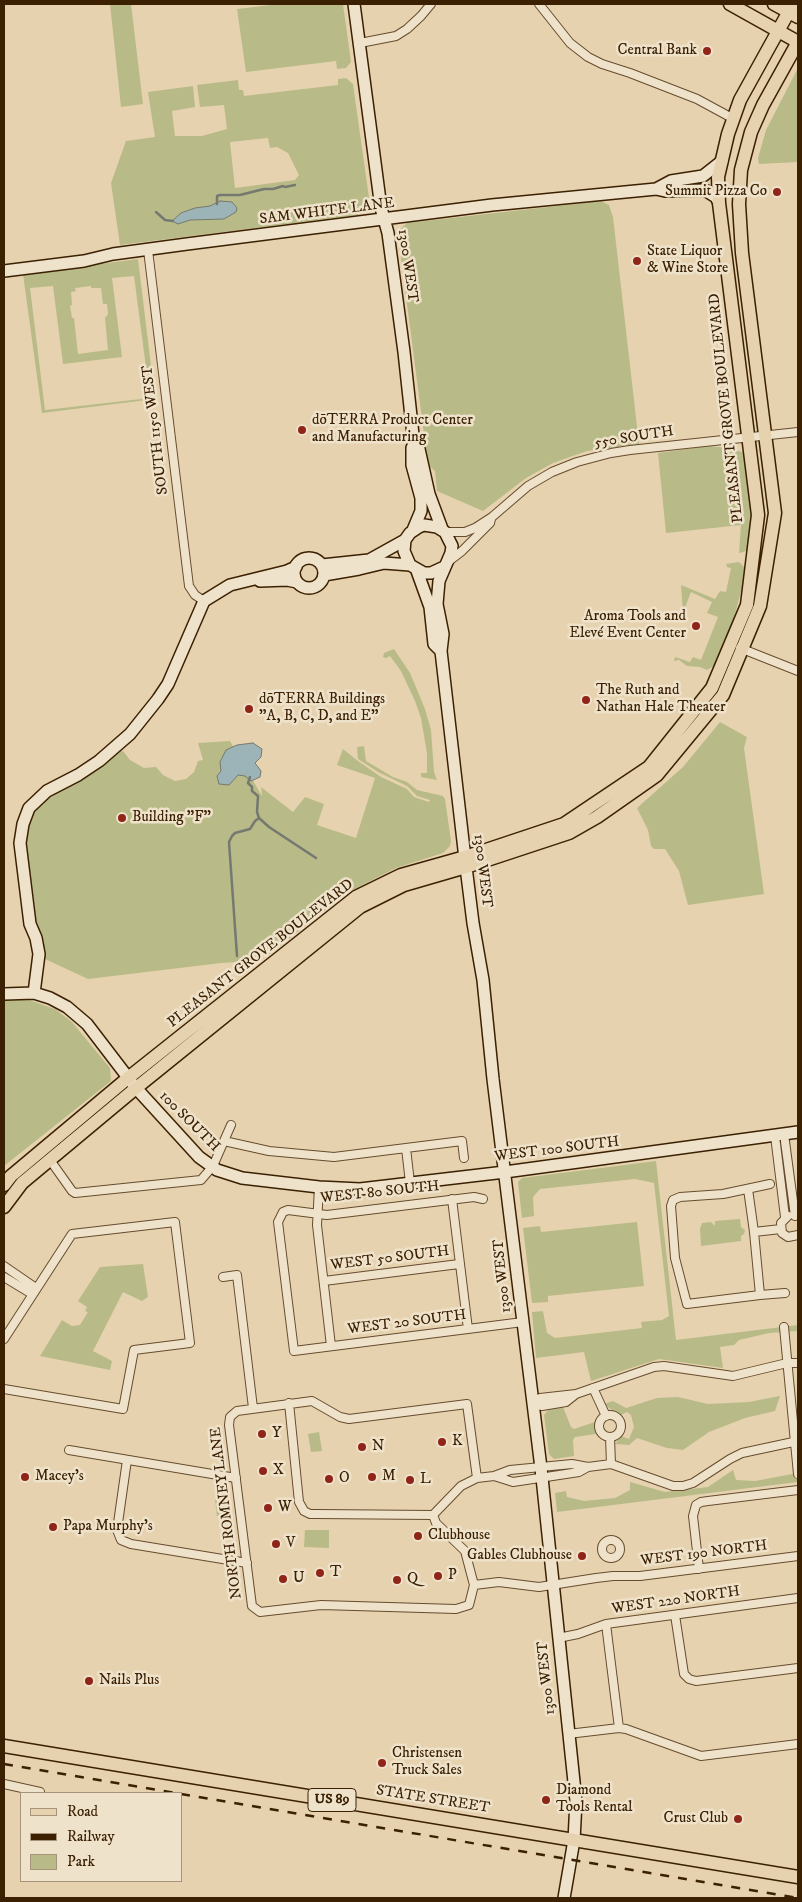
<!DOCTYPE html>
<html>
<head>
<meta charset="utf-8">
<style>
  body { margin:0 }
  #map { position:relative; width:802px; height:1902px; overflow:hidden; background:#e6d2af; font-family:"IM FELL DW Pica",serif }
  canvas { display:block }
  .frame { position:absolute; inset:0; border:5px solid #3b2002; pointer-events:none }
  .legend { position:absolute; left:20px; top:1792px; width:162px; height:90px; box-sizing:border-box; background:#efe2cb; border:1px solid #a7947b; margin:0; padding:6px 9px; list-style:none; font-size:15px; color:#3b2002 }
  .legend li { display:flex; align-items:center; gap:10px; height:25px }
  .legend b { width:25px; border:1px solid #a7947b }
</style>
</head>
<body>
<div id="map">
<canvas width="802" height="1902"></canvas>
<div class="frame"></div>
<ul class="legend">
<li><b style="height:6px;background:#e6d2af"></b>Road</li>
<li><b style="height:6px;background:#3b2002"></b>Railway</li>
<li><b style="height:14px;background:#b8bb88"></b>Park</li>
</ul>
</div>
<script>
const c = document.querySelector('canvas').getContext('2d');
c.lineJoin = 'round';
function fillPath(path, color) { c.fillStyle = color; c.fill(path, 'evenodd'); }
const toPath = rows => new Path2D(rows.map(r => 'M' + r).join(''));
function trace(path, color, width, dash) { c.strokeStyle = color; c.lineWidth = width; c.lineCap = dash ? 'butt' : 'round'; c.setLineDash(dash || []); c.stroke(path); }
function write(font, color, halo, rows, align = 'center') {
  c.font = font + ' "IM FELL DW Pica",serif'; c.lineWidth = 5; c.setLineDash([]); c.textBaseline = 'middle'; c.strokeStyle = halo; c.fillStyle = color; for (const [text, x, y, turn = 0] of rows) {
    c.save(); c.translate(x, y); c.rotate((+turn || 0) * Math.PI / 180); c.textAlign = isNaN(turn) ? turn : align; if (halo) c.strokeText(text, 0, 0); c.fillText(text, 0, 0); c.restore();
  }
}
const green = toPath([
  [110,4,131,4,143,104,121,107],
  [280,4,343,4,351,62,346,68,337,69,336,61,246,72,237,9],
  [798,68,798,162,759,164,758,158,766,130],
  [346,78,353,84,369,198,358,215,120,245,111,183,126,141,155,137,148,92,193,86,195,107,172,111,175,136,202,136,227,129,224,105,200,107,197,85,238,80,239,90,243,90,244,96,338,85,338,79],
  [268,138,270,148,277,147,288,153,299,175,295,180,235,188,230,142],
  [601,201,609,205,613,217,639,444,587,451,553,463,526,478,483,511,437,491,435,471,428,465,398,235,400,229,407,223],
  [138,259,155,399,42,413,23,274],
  [134,276,150,398,45,410,30,288,53,286,63,364,122,357,112,278],
  [91,286,91,288,101,288,103,304,107,304,108,314,105,318,108,350,78,354,74,318,72,318,70,306,72,305,71,292,76,291,75,288],
  [708,446,729,448,745,453,750,494,751,514,750,544,748,550,744,552,739,553,741,525,666,533,658,453],
  [739,562,745,568,746,573,732,625,714,666,707,670,700,667,687,666,679,660,674,661,675,657,690,662,693,657,701,660,718,617,707,613,712,602,691,592,683,613,681,585,715,599,720,591,726,592,731,568,727,567,726,564],
  [394,649,410,673,425,709,431,730,434,772,437,780,421,777,421,773,427,773,427,753,421,718,415,701,401,671,390,656,386,658,383,657,384,653],
  [720,722,747,737,744,748,764,894,688,905,679,871,665,849,654,849,651,846,648,830,637,808,683,767],
  [230,741,262,796,261,787,293,812,305,797,324,804,317,825,356,838,375,778,337,765,343,749,358,761,381,777,407,789,414,797,429,802,430,800,417,796,407,786,378,772,358,759,357,747,364,746,366,761,393,777,407,782,417,790,443,796,445,799,451,841,450,846,443,853,396,868,347,893,268,955,266,953,255,961,221,963,88,979,45,959,43,939,37,926,29,888,24,839,32,814,42,802,96,771,120,751,123,751,130,760,144,768,156,767,163,775,175,781,186,779,194,772,198,761,203,760,198,743],
  [4,999,29,1000,55,1009,72,1022,110,1068,111,1081,4,1166],
  [656,1161,676,1340,798,1325,798,1331,769,1333,739,1340,734,1345,720,1347,723,1368,659,1359,591,1381,584,1352,536,1358,532,1312,543,1311,547,1333,555,1338,642,1328,641,1322,662,1320,669,1316,654,1183,635,1179,540,1189,533,1197,534,1216,522,1218,518,1182,522,1178],
  [740,1219,741,1227,745,1230,744,1234,741,1236,741,1241,701,1246,700,1229,702,1223,711,1222,715,1226,715,1221],
  [637,1222,644,1286,548,1296,548,1302,532,1303,523,1228,540,1226,541,1232],
  [143,1264,148,1297,142,1301,123,1292,93,1351,112,1361,110,1370,40,1356,62,1320,72,1326,80,1325,88,1312,85,1311,87,1307,78,1301,100,1267],
  [780,1396,775,1411,745,1418,709,1432,683,1450,667,1448,637,1438,629,1445,615,1444,621,1436,629,1439,634,1427,631,1415,627,1412,619,1416,604,1404,613,1401,626,1408,657,1398,678,1397,708,1404,749,1402],
  [563,1407,571,1427,574,1429,595,1422,596,1434,575,1437,573,1440,574,1456,554,1459,549,1454,544,1415,549,1409],
  [319,1432,322,1451,311,1452,308,1434],
  [733,1470,736,1480,755,1481,798,1473,798,1482,557,1512,555,1493,566,1491,567,1497,584,1501,615,1498,630,1490,630,1482,665,1492,708,1487],
  [227,1498,229,1515,217,1516,215,1499],
  [305,1530,329,1530,329,1548,304,1547]
]);
const water = toPath([
  [220,201,232,202,237,208,236,212,224,219,190,220,178,224,172,221,181,213,195,208,210,206,220,201],
  [253,743,262,749,261,757,255,763,261,771,260,777,251,781,245,776,238,775,229,785,219,784,217,776,221,771,220,762,226,750,237,745,253,743]
]);
const stream = toPath([
  [217,204,217,196,220,195,240,195,264,189,273,189,283,186,285,187,295,185],
  [156,212,165,220,173,221],
  [250,777,248,783,252,787,252,791,258,796,257,812,259,818,269,827,316,858],
  [237,956,229,842,232,836,235,833,250,829,255,821,259,818]
]);
const street = toPath([
  [539,4,570,43,588,57,602,64,630,73,697,99,732,118],
  [360,43,396,36,407,29,421,16,431,4],
  [148,250,189,586,195,595,204,601],
  [445,532,465,532,475,528,492,517,528,486,552,472,577,462,611,453,630,450,798,432],
  [449,561,462,551,490,523,491,519],
  [740,648,798,671],
  [784,1134,795,1216],
  [775,1136,785,1217],
  [224,1141,269,1151,334,1157,462,1141,464,1158],
  [406,1148,410,1183],
  [50,1160,72,1191,75,1193,201,1180,213,1166,231,1125],
  [770,1184,723,1194,680,1197,673,1200,671,1206,675,1258,687,1304,760,1295,785,1293],
  [319,1187,317,1225,331,1346],
  [748,1189,754,1232,760,1295],
  [452,1199,468,1329],
  [483,1199,474,1197,327,1215,288,1210,283,1212,278,1222,294,1351,523,1322],
  [788,1216,781,1223,782,1233,788,1237,798,1235],
  [754,1232,781,1229],
  [4,1266,36,1288],
  [4,1277,32,1294],
  [223,1277,237,1275,253,1408],
  [324,1281,459,1264],
  [784,1327,798,1474],
  [4,1339,72,1234,175,1222,190,1343,134,1350,123,1409,4,1389],
  [593,1388,606,1416],
  [289,1403,299,1502,304,1511,310,1514,316,1514,433,1515,461,1486,477,1478,494,1476,510,1470,572,1464,588,1467,611,1464,673,1486,683,1486,693,1483,730,1459,742,1453,798,1441],
  [532,1404,542,1406,566,1402,576,1394,654,1367,664,1366,733,1376,787,1363,798,1363],
  [532,1404,540,1398,576,1394],
  '599 1426a11 11 0 1 1 22 0a11 11 0 1 1-22 0Z',
  [610,1437,611,1464],
  [69,1450,236,1478],
  [127,1460,117,1530,121,1540,131,1544,247,1563],
  [494,1476,513,1482,579,1472,588,1467],
  [433,1515,436,1523,465,1551,474,1585,469,1605,456,1609,321,1605,260,1612,252,1606,229,1425,230,1417,237,1411,312,1401,340,1417,349,1419,467,1404,477,1478],
  '602 1549a9 9 0 1 1 18 0a9 9 0 1 1-18 0Z',
  [699,1569,693,1516,696,1505,701,1502,708,1501,798,1490],
  [474,1585,499,1582,539,1587,596,1578,613,1576,640,1576,798,1556],
  [675,1615,684,1674,689,1679,696,1681,798,1668],
  [606,1624,619,1728],
  [558,1638,578,1634,606,1624,798,1598],
  [568,1734,619,1728,626,1729,701,1756,798,1744],
  [4,1784,40,1792]
]);
const secondary = toPath([
  [354,4,381,208,388,233,404,352,414,444,412,448,412,465,421,498,421,511,413,530],
  [656,189,665,191,705,190,716,197,719,203],
  [4,271,84,261,113,254,187,244,492,205,656,189,671,181,703,176,722,161],
  [414,444,419,449,429,494,442,529],
  '294 573a15 15 0 1 1 30 0a15 15 0 1 1-30 0Z',
  [322,565,369,560,405,540],
  [444,567,431,573,424,573,410,565,404,551,405,540,410,533,419,527,424,525,437,527,445,532,452,546,451,553,439,581,437,604,443,634,441,651,466,867,473,923,483,980,493,1079,541,1468,576,1801,574,1840,564,1898],
  [417,571,430,607,434,644,441,651],
  [324,575,359,569,384,563,410,565],
  [260,581,287,580,297,582],
  [34,993,39,954,36,938,30,924,20,843,23,824,29,808,47,791,78,775,99,761,130,734,158,699,168,684,204,601,230,585,287,571,296,567],
  [4,994,34,993,50,998,67,1007,87,1024,136,1088,199,1157,217,1170,242,1178,319,1187,360,1189,505,1172,798,1132]
]);
const primary = toPath([
  [730,4,798,42],
  [774,4,798,17],
  [4,1185,11,1176,128,1078,356,897,401,875,465,857,564,824,649,767,712,688,747,605,758,515,719,203,718,177,728,134,740,100,793,4],
  [4,1207,22,1183,136,1088,360,907,404,885,466,867,569,833,597,817,657,775,723,695,760,606,775,513,742,253,739,204,741,170,751,132,763,105,798,42],
  [4,1746,798,1877]
]);
const rail = toPath([
  [4,1764,175,1793],
  [181,1794,798,1898]
]);
const markers = [
  [707,51,5,"#8f2418"],
  [777,192,5,"#8f2418"],
  [637,261,5,"#8f2418"],
  [302,430,5,"#8f2418"],
  [696,626,5,"#8f2418"],
  [586,700,5,"#8f2418"],
  [249,709,5,"#8f2418"],
  [122,818,5,"#8f2418"],
  [262,1434,5,"#8f2418"],
  [442,1442,5,"#8f2418"],
  [362,1447,5,"#8f2418"],
  [263,1471,5,"#8f2418"],
  [25,1477,5,"#8f2418"],
  [372,1477,5,"#8f2418"],
  [329,1479,5,"#8f2418"],
  [410,1480,5,"#8f2418"],
  [268,1508,5,"#8f2418"],
  [53,1527,5,"#8f2418"],
  [418,1536,5,"#8f2418"],
  [276,1544,5,"#8f2418"],
  [582,1556,5,"#8f2418"],
  [320,1573,5,"#8f2418"],
  [438,1576,5,"#8f2418"],
  [283,1579,5,"#8f2418"],
  [397,1580,5,"#8f2418"],
  [89,1681,5,"#8f2418"],
  [382,1763,5,"#8f2418"],
  [546,1800,5,"#8f2418"],
  [738,1819,5,"#8f2418"]
];
const shields = [
  [332,1800,48]
];
const shieldNames = [
  ["US 89",332,1800]
];
const poiNames = [
  ["Central Bank",697,51,"right"],
  ["Summit Pizza Co",767,192,"right"],
  ["State Liquor",647,252],
  ["& Wine Store",647,269],
  ["dōTERRA Product Center",312,421],
  ["and Manufacturing",312,438],
  ["Aroma Tools and",686,617,"right"],
  ["Elevé Event Center",686,634,"right"],
  ["The Ruth and",596,691],
  ["Nathan Hale Theater",596,708],
  ["dōTERRA Buildings",259,700],
  ["\"A, B, C, D, and E\"",259,717],
  ["Building \"F\"",132,818],
  ["Y",272,1434],
  ["K",452,1442],
  ["N",372,1447],
  ["X",273,1471],
  ["Macey's",35,1477],
  ["M",382,1477],
  ["O",339,1479],
  ["L",420,1480],
  ["W",278,1508],
  ["Papa Murphy's",63,1527],
  ["Clubhouse",428,1536],
  ["V",286,1544],
  ["Gables Clubhouse",572,1556,"right"],
  ["T",330,1573],
  ["P",448,1576],
  ["U",293,1579],
  ["Q",407,1580],
  ["Nails Plus",99,1681],
  ["Christensen",392,1754],
  ["Truck Sales",392,1771],
  ["Diamond",556,1791],
  ["Tools Rental",556,1808],
  ["Crust Club",728,1819,"right"]
];
const streetNames = [
  ["SAM WHITE LANE",327,212,-7],
  ["1300 WEST",407,266,82],
  ["PLEASANT GROVE BOULEVARD",727,408,-96],
  ["SOUTH 1150 WEST",156,430,-97],
  ["550 SOUTH",634,438,-9],
  ["1300 WEST",482,871,83],
  ["PLEASANT GROVE BOULEVARD",261,954,-38],
  ["100 SOUTH",189,1122,45],
  ["WEST 100 SOUTH",557,1150,-7],
  ["WEST 80 SOUTH",380,1193,-6],
  ["WEST 50 SOUTH",390,1259,-7],
  ["1300 WEST",503,1276,-96],
  ["WEST 20 SOUTH",407,1323,-7],
  ["NORTH ROMNEY LANE",227,1513,-97],
  ["WEST 190 NORTH",704,1554,-7],
  ["WEST 220 NORTH",676,1601,-8],
  ["1300 WEST",547,1678,-96],
  ["STATE STREET",433,1800,9]
];
fillPath(green, '#b8bb88');
fillPath(water, '#9cb4b7');
trace(water, '#75796f', 1);
trace(stream, '#75796f', 2.5);
trace(street, '#664c2d', 10);
trace(secondary, '#3b2002', 14);
trace(primary, '#3b2002', 15);
trace(street, '#efe2cb', 8);
trace(secondary, '#efe2cb', 11);
trace(primary, '#e6d2af', 12);
trace(rail, '#3b2002', 2.5, [9, 9]);
for (const [x, y, r, color] of markers) { const dot = new Path2D(); dot.arc(x, y, r, 0, 2 * Math.PI); c.fillStyle = color; c.fill(dot); trace(dot, '#efe2cb', 2); }
for (const [x, y, w] of shields) { const box = new Path2D(); box.roundRect(x - w / 2, y - 11.5, w, 23, 4); c.fillStyle = '#efe2cb'; c.fill(box); trace(box, '#3b2002', 1); }
write('bold 14px', '#3b2002', null, shieldNames);
write('15px', '#3b2002', '#efe2cb', poiNames, 'left');
write('15px', '#3b2002', '#efe2cb', streetNames);
</script>
</body>
</html>
